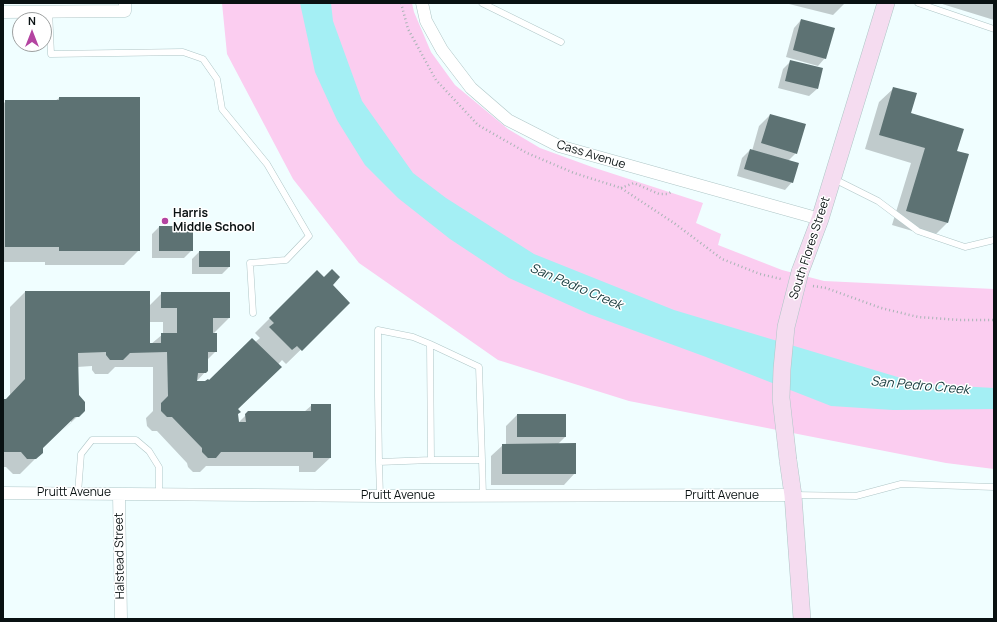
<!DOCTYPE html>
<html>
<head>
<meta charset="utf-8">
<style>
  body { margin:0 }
  #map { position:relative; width:997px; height:622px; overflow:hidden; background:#f0feff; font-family:Manrope,sans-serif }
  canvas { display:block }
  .frame { position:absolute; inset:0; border:4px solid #091112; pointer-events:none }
  .north { position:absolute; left:12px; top:12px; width:40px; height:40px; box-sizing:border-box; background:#fff; border:1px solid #9da0a0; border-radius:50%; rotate:0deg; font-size:11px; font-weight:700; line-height:16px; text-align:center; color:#091112 }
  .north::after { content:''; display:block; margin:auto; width:14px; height:18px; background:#b444a1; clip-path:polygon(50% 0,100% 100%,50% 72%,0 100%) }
</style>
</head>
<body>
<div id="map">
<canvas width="997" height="622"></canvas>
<div class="frame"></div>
<div class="north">N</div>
</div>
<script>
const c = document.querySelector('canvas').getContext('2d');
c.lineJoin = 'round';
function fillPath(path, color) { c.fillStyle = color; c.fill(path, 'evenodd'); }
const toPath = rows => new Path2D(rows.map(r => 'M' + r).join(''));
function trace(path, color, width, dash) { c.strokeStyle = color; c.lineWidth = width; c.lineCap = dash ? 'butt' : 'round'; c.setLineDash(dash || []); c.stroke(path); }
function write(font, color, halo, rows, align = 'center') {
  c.font = font + ' Manrope,sans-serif'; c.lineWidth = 3; c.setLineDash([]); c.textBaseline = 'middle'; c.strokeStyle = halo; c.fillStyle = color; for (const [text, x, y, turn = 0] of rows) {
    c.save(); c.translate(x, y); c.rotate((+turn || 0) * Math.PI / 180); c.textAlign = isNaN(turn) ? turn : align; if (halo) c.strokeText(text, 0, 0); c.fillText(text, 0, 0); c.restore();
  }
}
const green = toPath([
  [222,3,412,3,414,12,431,52,455,85,508,129,540,148,592,167,703,203,696,223,721,234,718,245,782,270,824,281,994,289,994,469,946,463,629,401,498,360,359,263,293,179,227,54]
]);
const water = toPath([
  [300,3,331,3,333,21,362,101,413,173,446,198,534,254,674,310,921,384,994,388,994,409,893,410,831,406,706,357,589,314,509,278,450,239,398,198,365,165,337,120,315,72]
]);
const shadow = toPath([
  [785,3,845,3,833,15],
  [939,3,994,3,994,20],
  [801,20,825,58,818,66,786,57,794,28],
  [791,61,817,89,809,96,778,88,783,69],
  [894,88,909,114,956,152,948,222,933,237,892,225,911,163,865,149,879,102],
  [59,98,139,250,124,265,45,265,45,262,3,262,3,104,6,101,55,101],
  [770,115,796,153,788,161,792,182,785,190,737,176,742,158,750,150,752,151,759,126],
  [159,227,192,250,184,258,152,258,152,234],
  [199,252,229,267,222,274,192,274,192,259],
  [317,271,349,303,286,364,282,360,237,410,238,423,249,412,304,412,312,405,330,458,315,472,299,472,299,466,206,466,200,472,193,472,188,467,187,463,157,431,152,431,147,426,146,418,153,411,153,367,115,367,108,374,95,374,92,370,92,366,77,367,78,416,62,431,71,423,71,420,38,451,42,452,20,474,13,474,6,467,3,467,3,400,6,400,10,395,10,307,25,292,149,306,162,293,229,318,213,334,216,351,207,360,207,370,196,382,209,381,260,338,255,333],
  [149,322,163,322,163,334,151,344,149,344],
  [517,415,565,415,565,437,558,444,575,473,564,485,491,485,491,456,503,445,506,445,506,426]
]);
const building = toPath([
  [801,19,835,28,826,59,793,50],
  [790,60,823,68,818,89,785,81],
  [893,87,917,93,911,113,964,129,957,151,969,154,948,223,906,211,925,148,879,135],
  [59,97,140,97,140,251,59,251,59,247,5,247,5,100,59,100],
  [770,114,806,124,797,154,761,143],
  [750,149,799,163,793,183,744,169],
  [159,226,193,226,193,251,159,251],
  [199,251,230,251,230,267,199,267],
  [332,269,340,277,333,285,350,303,302,351,297,346,292,350,269,327,274,323,269,318,317,270,324,277],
  [25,291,150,291,150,343,161,343,161,333,177,333,177,308,161,308,161,292,230,292,230,318,213,318,213,333,217,333,217,352,208,352,208,371,206,373,198,373,197,381,205,381,208,379,209,380,252,338,282,367,238,409,241,412,238,414,239,422,246,422,245,414,248,411,311,411,311,404,331,404,331,458,313,458,313,452,221,452,216,458,208,458,202,452,202,448,172,417,167,417,161,411,161,403,168,396,167,352,130,353,123,360,110,360,106,355,106,352,78,353,79,395,85,402,85,411,79,417,75,417,43,448,43,453,36,459,27,459,21,452,3,452,3,399,6,399,25,379],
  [517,414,566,414,566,437,517,437],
  [576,443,576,474,502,474,502,444]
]);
const path = toPath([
  [401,3,408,29,436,80,478,125,527,153,574,173,621,188,674,223,722,259,760,274,781,279],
  [621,188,634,183,659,194,667,194,671,192],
  [813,286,826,288,881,308,918,317,960,320,994,320]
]);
const service = toPath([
  [482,3,561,42],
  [918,3,994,29],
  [49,11,51,54,183,52,203,59,217,79,222,109,267,164,309,236,286,260,250,263,253,313],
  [834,179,878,201,918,231,965,247,994,240],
  [430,344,479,367,482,460,431,460],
  [482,460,483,496],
  [379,462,431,460,430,344,413,337,378,330,378,396,379,462,380,496],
  [78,493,81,454,92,440,136,440,149,451,159,467,159,494],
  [794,495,856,496,901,484,994,487]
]);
const minor = toPath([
  [422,3,426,21,442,50,471,88,508,120,559,146,820,219],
  [3,12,125,11,125,3],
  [3,493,380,496,793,495],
  [119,494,121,619]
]);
const secondary = toPath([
  [800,272,820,219,886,3],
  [788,460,793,495,802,619]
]);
const secondaryBridge = toPath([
  [788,460,781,398,782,369,786,327,800,272]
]);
const markers = [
  [165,221,4,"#b444a1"]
];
const streetNames = [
  ["Cass Avenue",591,155,17],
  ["South Flores Street",810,248,-72],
  ["Pruitt Avenue",74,493],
  ["Pruitt Avenue",398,496],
  ["Pruitt Avenue",722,496],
  ["Halstead Street",120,556,-91]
];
const poiNames = [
  ["Harris",173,214],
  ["Middle School",173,228]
];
const waterNames = [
  ["San Pedro Creek",576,287,23],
  ["San Pedro Creek",920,386,5]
];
fillPath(green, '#fbcdf0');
fillPath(water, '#a4eff4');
fillPath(shadow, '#0003');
fillPath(building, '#5d7273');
trace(service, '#afc6c7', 7);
trace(minor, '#afc6c7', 13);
trace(secondary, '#afc6c7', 18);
trace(path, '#a8b4b5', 2.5, [1, 3]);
trace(service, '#fff', 6);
trace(minor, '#fff', 12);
trace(secondary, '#f5dcf0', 17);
trace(secondaryBridge, '#afc6c7', 18, []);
trace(secondaryBridge, '#f5dcf0', 17);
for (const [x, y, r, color] of markers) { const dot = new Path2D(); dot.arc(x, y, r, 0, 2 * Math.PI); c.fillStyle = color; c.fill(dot); trace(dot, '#fff', 1.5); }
write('12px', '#091112', '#fff', streetNames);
write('bold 12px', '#091112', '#fff', poiNames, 'left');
write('italic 13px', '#153a3c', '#fff', waterNames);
</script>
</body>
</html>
